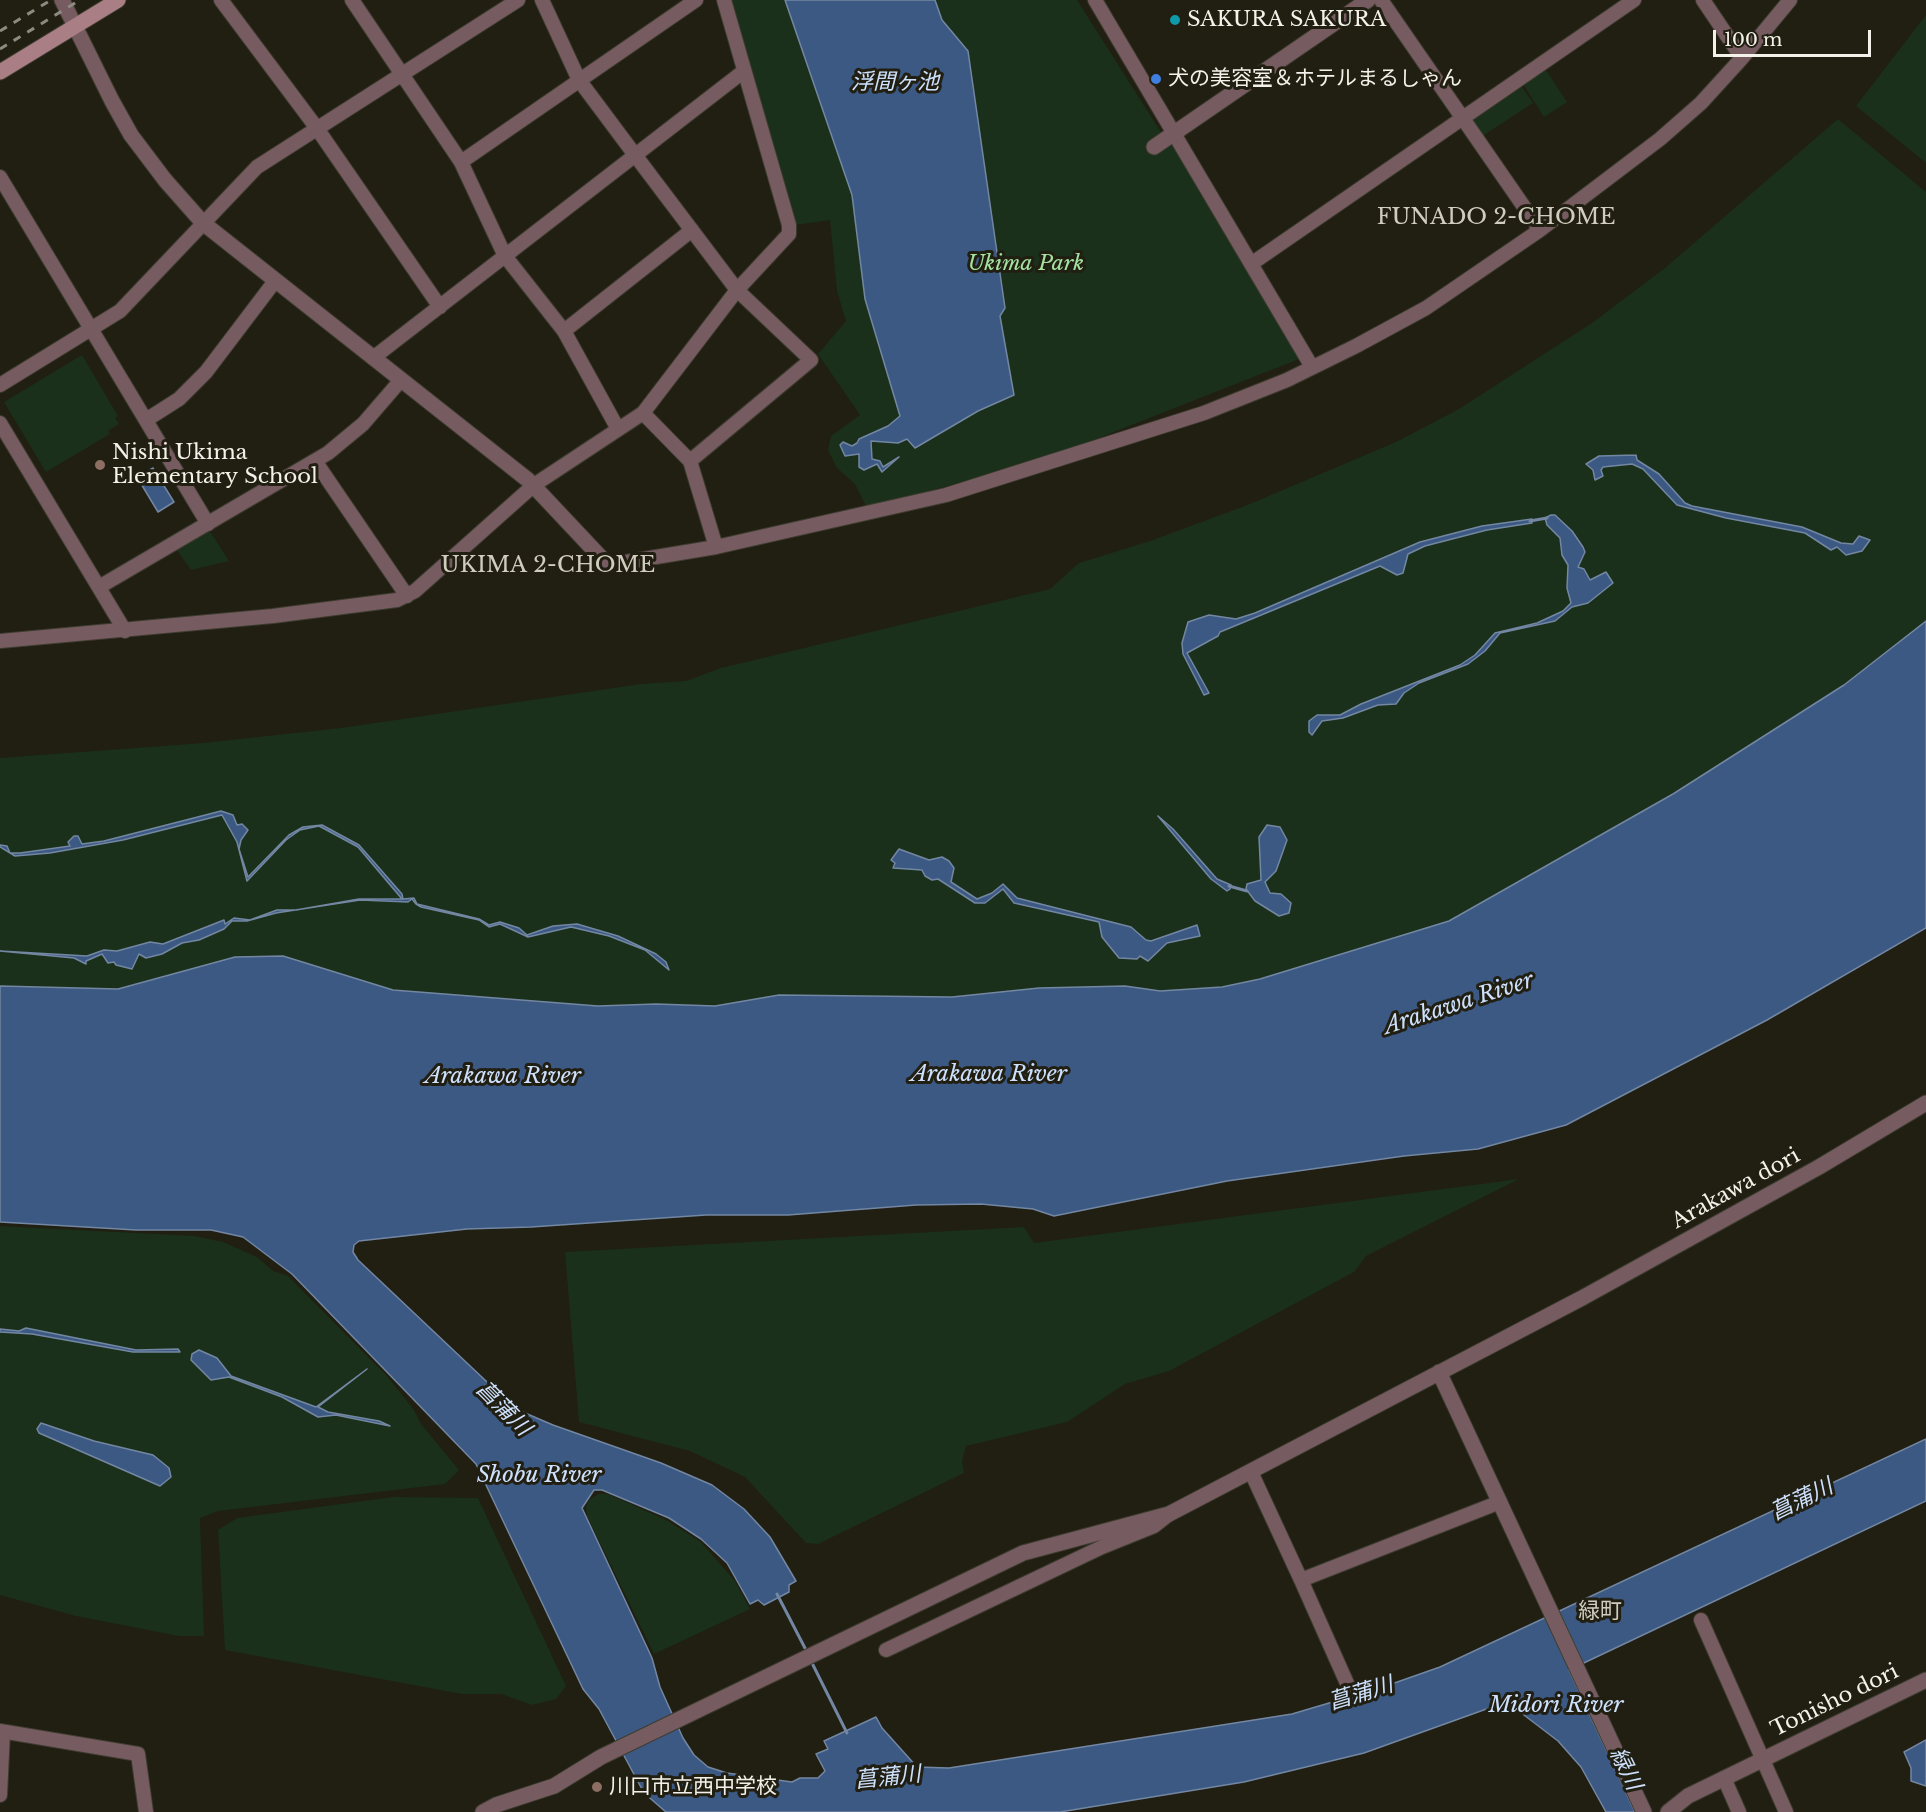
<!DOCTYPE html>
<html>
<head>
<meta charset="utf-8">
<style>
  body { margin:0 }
  #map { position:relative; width:1926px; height:1812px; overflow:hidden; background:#211e12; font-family:"Libre Baskerville",serif }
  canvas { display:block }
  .scale { position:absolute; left:1713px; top:30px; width:158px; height:27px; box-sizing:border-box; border:3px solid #f3f1e9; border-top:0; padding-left:8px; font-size:18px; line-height:21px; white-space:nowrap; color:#f3f1e9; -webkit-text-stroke:4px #211e12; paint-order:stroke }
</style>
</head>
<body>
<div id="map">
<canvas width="1926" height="1812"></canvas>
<div class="scale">100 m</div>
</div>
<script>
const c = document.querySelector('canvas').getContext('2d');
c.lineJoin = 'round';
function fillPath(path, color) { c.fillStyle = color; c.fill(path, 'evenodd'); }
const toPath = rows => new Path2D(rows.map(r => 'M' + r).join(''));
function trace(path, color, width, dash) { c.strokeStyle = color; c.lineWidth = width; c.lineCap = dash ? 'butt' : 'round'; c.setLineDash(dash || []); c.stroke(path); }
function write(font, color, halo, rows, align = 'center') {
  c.font = font + ' "Libre Baskerville","Noto Sans JP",serif'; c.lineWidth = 6; c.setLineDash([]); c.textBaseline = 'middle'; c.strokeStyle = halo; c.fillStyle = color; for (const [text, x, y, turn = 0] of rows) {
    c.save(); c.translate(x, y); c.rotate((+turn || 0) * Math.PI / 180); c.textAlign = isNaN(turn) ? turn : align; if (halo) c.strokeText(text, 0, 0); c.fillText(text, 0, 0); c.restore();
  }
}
const green = toPath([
  [731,0,1077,0,1162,134,1175,148,1299,359,1048,458,867,508,855,484,837,468,828,450,831,436,860,415,818,354,846,321,837,291,830,220,795,225],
  [1926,15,1926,163,1856,106],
  [1546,70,1567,102,1544,117,1523,84],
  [1521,86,1533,103,1481,137,1469,121],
  [1838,119,1926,192,1926,621,1844,685,1673,794,1449,921,1260,979,1222,987,1160,991,1125,986,1039,988,952,997,779,995,715,1006,656,1004,598,1006,393,990,283,956,235,957,118,989,0,986,0,758,203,743,341,728,641,684,686,681,721,668,1050,589,1079,563,1150,541,1245,506,1396,442,1459,409,1592,323,1665,268],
  [82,355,118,416,115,418,119,424,108,431,110,434,46,472,4,402],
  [209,530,229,561,191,570,176,549],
  [1519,1179,1366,1256,1354,1272,1169,1371,1125,1384,1067,1422,966,1446,962,1461,964,1473,818,1544,806,1543,745,1477,690,1451,579,1422,565,1252,1024,1227,1034,1243],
  [0,1226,195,1236,223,1242,257,1257,273,1271,288,1276,387,1376,414,1410,421,1424,459,1470,445,1484,218,1511,200,1518,204,1636,179,1636,76,1616,0,1595],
  [598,1494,608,1494,624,1501,668,1521,701,1542,735,1581,750,1609,654,1654,587,1516,586,1507,589,1500],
  [393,1497,478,1498,566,1686,556,1699,532,1705,501,1694,462,1694,225,1650,218,1530,237,1518]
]);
const water = toPath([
  [785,0,935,0,942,20,968,51,1005,308,1000,316,1014,395,978,411,915,448,907,439,898,443,871,441,872,459,880,461,883,467,899,457,882,472,877,464,864,470,859,467,859,454,845,456,840,445,843,442,852,446,857,443,859,439,888,426,900,416,865,299,852,195,785,0],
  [1636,455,1637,460,1659,474,1685,503,1692,506,1802,527,1841,543,1853,544,1859,536,1870,540,1862,551,1846,555,1837,547,1831,550,1805,533,1726,518,1677,505,1643,469,1632,464,1603,467,1601,470,1603,476,1595,480,1593,470,1586,464,1599,456,1636,455],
  [153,468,174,502,158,512,137,477,153,468],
  [1551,515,1555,515,1572,531,1583,547,1585,552,1578,567,1584,569,1590,580,1606,572,1613,583,1588,603,1572,607,1555,621,1500,633,1485,651,1468,664,1419,683,1404,693,1396,704,1378,705,1343,718,1322,721,1312,735,1309,732,1309,721,1317,715,1340,715,1361,704,1460,665,1475,655,1495,633,1537,623,1563,611,1571,603,1567,588,1568,565,1562,555,1560,538,1547,525,1545,518,1551,515],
  [1532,519,1532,523,1487,530,1425,546,1408,554,1403,573,1397,575,1380,566,1220,632,1218,636,1187,653,1209,693,1204,695,1183,654,1182,643,1188,622,1209,615,1236,619,1255,613,1420,542,1482,526,1532,519],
  [1926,621,1926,928,1767,1020,1566,1125,1478,1149,1404,1156,1227,1181,1054,1216,1033,1209,981,1204,916,1205,788,1215,706,1215,531,1227,467,1229,359,1241,354,1245,353,1252,358,1260,504,1398,525,1413,553,1425,661,1463,712,1485,744,1509,770,1537,796,1581,789,1585,789,1592,764,1605,758,1600,750,1604,727,1563,701,1539,669,1518,602,1490,594,1490,582,1508,652,1658,660,1687,683,1738,694,1755,708,1767,727,1773,792,1782,800,1778,818,1778,825,1771,816,1754,828,1749,824,1741,876,1717,882,1728,917,1767,949,1768,1292,1714,1383,1687,1440,1667,1926,1439,1926,1501,1569,1670,1635,1812,1606,1812,1581,1767,1558,1741,1520,1712,1504,1706,1492,1707,1364,1753,1244,1782,1060,1812,666,1812,644,1793,599,1709,583,1689,476,1464,292,1274,243,1237,211,1230,136,1230,0,1222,0,986,118,989,235,957,283,956,393,990,598,1006,656,1004,715,1006,779,995,952,997,1039,988,1125,986,1160,991,1222,987,1260,979,1449,921,1673,794,1844,685,1926,621],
  [221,811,233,815,237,825,242,824,248,830,241,840,239,849,248,877,289,835,303,827,322,825,359,845,402,894,403,899,414,898,417,904,479,919,489,925,500,922,519,928,527,935,553,926,577,924,618,936,656,954,666,962,669,970,645,950,609,936,571,927,528,937,500,924,489,927,479,920,421,907,416,904,412,899,408,902,360,900,276,913,247,921,232,921,224,929,199,940,182,943,162,954,146,958,139,954,132,969,116,965,114,962,108,963,102,954,86,961,86,964,74,958,0,951,87,956,104,950,117,951,150,942,163,944,224,920,225,924,234,918,250,920,277,910,296,910,359,899,402,899,358,847,319,826,300,830,286,840,247,881,237,842,222,815,123,840,50,853,15,856,0,847,0,845,7,846,10,853,20,853,70,846,68,842,74,836,78,836,82,844,104,841,221,811],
  [1158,816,1173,829,1217,879,1231,885,1230,889,1227,891,1211,879,1158,816],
  [1267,825,1280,827,1287,840,1276,871,1265,882,1270,893,1281,894,1291,903,1289,913,1279,916,1255,901,1246,889,1247,884,1261,880,1259,837,1267,825],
  [899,849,929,860,942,857,949,861,954,868,951,882,977,899,992,893,1003,884,1017,898,1131,927,1146,940,1151,941,1197,925,1200,936,1167,943,1148,961,1140,956,1137,959,1119,958,1102,937,1099,922,1014,903,1003,889,985,903,975,903,938,879,932,880,925,876,922,870,893,868,895,863,891,860,899,849],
  [26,1328,136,1350,178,1349,180,1352,133,1352,32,1334,0,1332,0,1329,19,1331,26,1328],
  [199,1350,217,1358,231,1376,316,1407,367,1369,318,1407,328,1412,379,1421,390,1426,336,1415,318,1417,282,1397,229,1377,211,1380,191,1360,192,1354,199,1350],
  [41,1423,94,1441,153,1455,169,1468,171,1477,160,1486,39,1433,37,1429,41,1423],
  [1926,1740,1926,1786,1911,1781,1911,1768,1904,1752,1926,1740]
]);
const stream = toPath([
  [1530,521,1547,518],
  [1229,886,1247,891],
  [777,1594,807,1652],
  [811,1661,847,1733]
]);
const minor = toPath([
  [221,0,316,127,440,307],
  [352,0,461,162,505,256,564,331,618,429],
  [542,0,579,80,635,155,737,290,811,360,690,461],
  [1095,0,1312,367],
  [1381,0,1540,230],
  [1703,0,1742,58],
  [461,162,696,0],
  [0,177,208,524],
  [1251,264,1634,0],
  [564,331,692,230],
  [373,358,744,71],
  [0,385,120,311,257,167,518,0],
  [643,413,690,461,716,547],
  [146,420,179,399,206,372,275,281],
  [0,423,125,631],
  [315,461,407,596],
  [608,565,716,547,946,495,1204,413,1287,380,1356,346,1426,308,1540,230,1660,139,1701,103,1742,58,1790,0],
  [99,587,328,453,363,424,401,380],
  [0,641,273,616,397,600,415,591,534,485,643,413,737,290,789,234,789,225,724,0],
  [1251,1472,1301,1580],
  [1701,1620,1786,1812],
  [886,1650,1102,1547,1154,1526,1168,1515],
  [1350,1690,1301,1580,1500,1502],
  [0,1731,138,1754,146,1812],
  [1724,1778,1739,1812],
  [0,1795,3,1732]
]);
const tertiary = toPath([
  [62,0,112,101,131,135,165,180,203,223,528,480,608,565],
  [1154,147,1368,0],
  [1439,1372,1644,1812],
  [483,1812,496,1805,554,1786,601,1757,1023,1553,1169,1514,1582,1298,1819,1167,1926,1103],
  [1668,1812,1688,1796,1926,1680]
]);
const secondary = toPath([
  [0,72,118,0]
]);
const rail = toPath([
  [0,31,51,0],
  [0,49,80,0]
]);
const markers = [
  [1175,20,6,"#0f9aa8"],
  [1156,79,6,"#3f7fe0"],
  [100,465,6,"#8d6e63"],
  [597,1787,6,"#8d6e63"]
];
const poiNames = [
  ["SAKURA SAKURA",1187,20],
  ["犬の美容室＆ホテルまるしゃん",1168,79],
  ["Nishi Ukima",112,453],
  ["Elementary School",112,477],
  ["川口市立西中学校",609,1787]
];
const parkNames = [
  ["Ukima Park",1026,264]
];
const streetNames = [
  ["Arakawa dori",1736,1189,-29],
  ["Tonisho dori",1835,1701,-26]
];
const waterNames = [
  ["浮間ヶ池",895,83],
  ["Arakawa River",1459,1004,-18],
  ["Arakawa River",989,1075],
  ["Arakawa River",503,1077],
  ["菖蒲川",503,1409,45],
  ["Shobu River",539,1476],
  ["菖蒲川",1802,1500,-26],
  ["菖蒲川",1361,1694,-17],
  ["Midori River",1556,1706],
  ["緑川",1625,1769,64],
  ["菖蒲川",888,1778,-6]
];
const neighbourhoodNames = [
  ["FUNADO 2-CHOME",1496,218],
  ["UKIMA 2-CHOME",548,566],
  ["緑町",1600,1612]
];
fillPath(green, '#1a301a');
fillPath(water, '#3c5983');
trace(water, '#7387a2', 1.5);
trace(stream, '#7387a2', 3);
trace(minor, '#3e3c30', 16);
trace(tertiary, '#3e3c30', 17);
trace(secondary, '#3e3c30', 17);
trace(minor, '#765c60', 14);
trace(tertiary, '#765c60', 15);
trace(secondary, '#a97f85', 15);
trace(rail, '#8d8b81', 3, [8, 8]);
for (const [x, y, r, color] of markers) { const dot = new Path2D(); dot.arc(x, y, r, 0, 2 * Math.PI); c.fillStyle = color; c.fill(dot); trace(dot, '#211e12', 2); }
write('21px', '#f3f1e9', '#211e12', poiNames, 'left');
write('italic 21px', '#a4e2a2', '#211e12', parkNames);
write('21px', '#f3f1e9', '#211e12', streetNames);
write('italic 22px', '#cde0fc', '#211e12', waterNames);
write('22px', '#d1cdbe', '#211e12', neighbourhoodNames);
</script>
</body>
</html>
